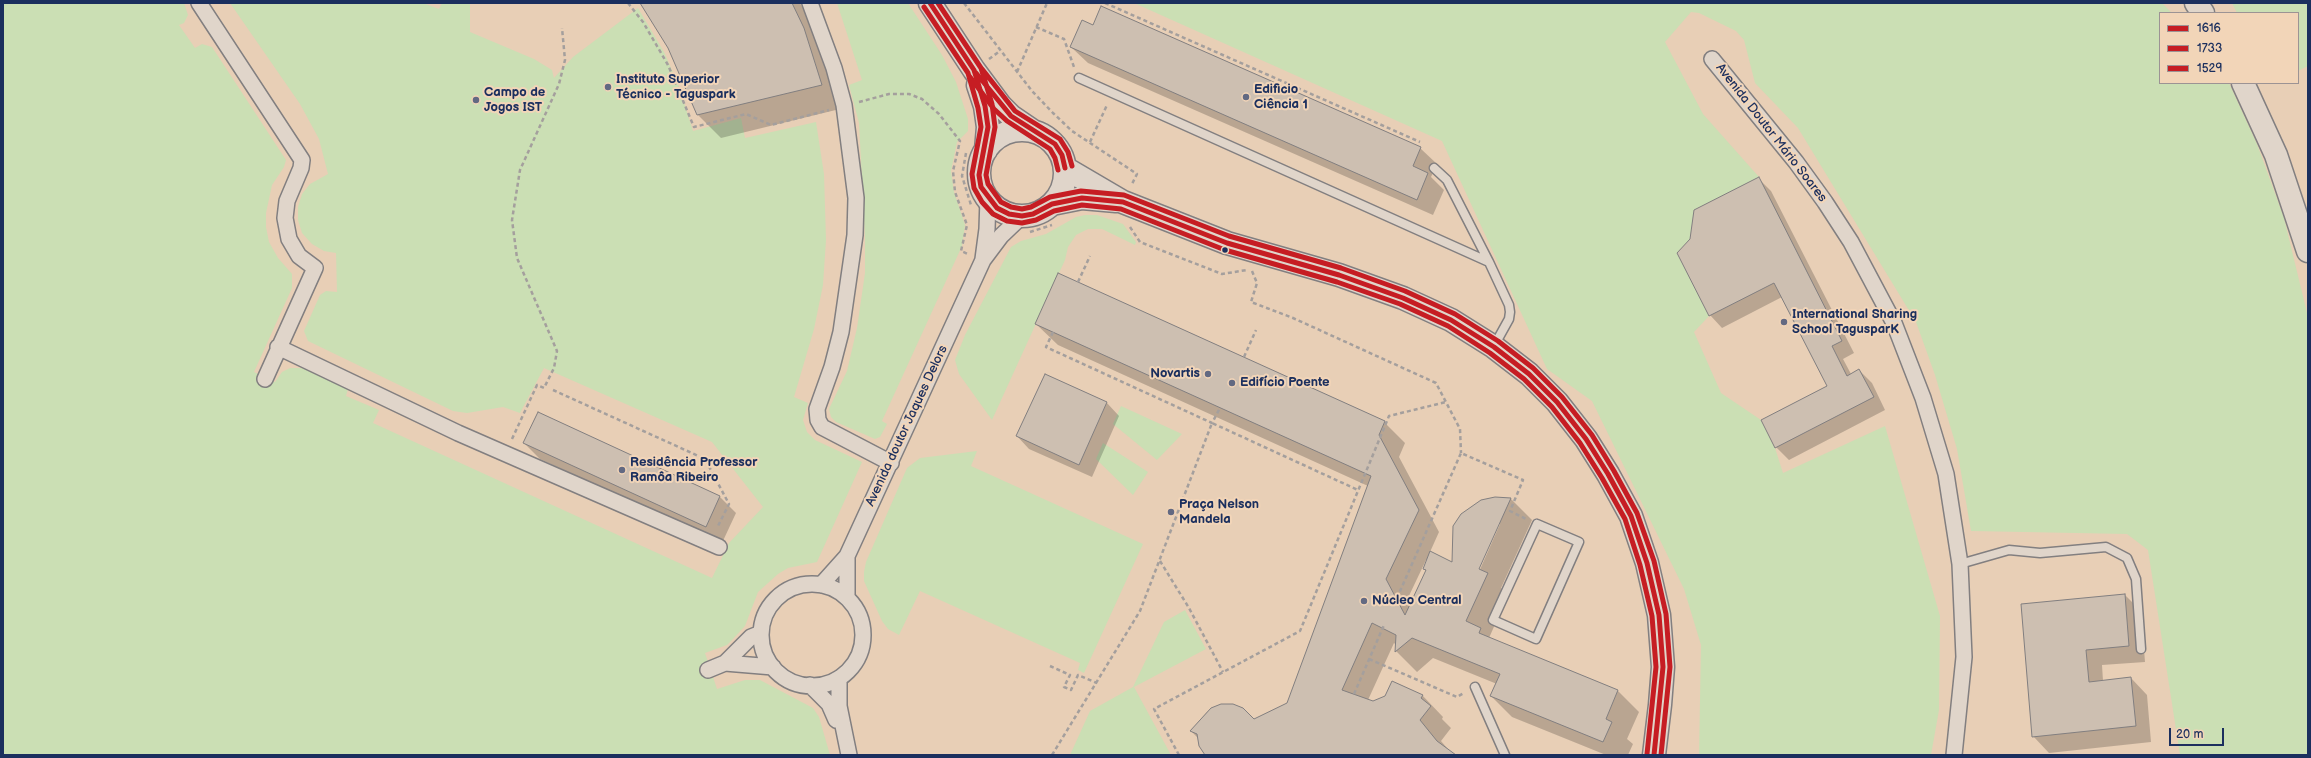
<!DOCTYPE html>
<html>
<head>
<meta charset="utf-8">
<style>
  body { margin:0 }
  #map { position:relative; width:2311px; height:758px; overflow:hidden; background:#e5d5c5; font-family:"Balsamiq Sans",sans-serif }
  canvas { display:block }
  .frame { position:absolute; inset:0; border:4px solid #1b2f5e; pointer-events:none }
  .legend { position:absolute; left:2159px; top:12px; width:140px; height:72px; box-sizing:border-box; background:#f2d5b8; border:1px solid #9c9394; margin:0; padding:5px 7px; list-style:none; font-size:12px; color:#1b2f5e }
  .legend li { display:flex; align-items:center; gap:8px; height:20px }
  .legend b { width:20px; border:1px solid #9c9394 }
  .scale { position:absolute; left:2169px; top:728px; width:55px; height:18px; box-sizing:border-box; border:2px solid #1b2f5e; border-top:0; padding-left:5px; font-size:12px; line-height:14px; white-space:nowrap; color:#1b2f5e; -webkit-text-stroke:3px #f2d5b8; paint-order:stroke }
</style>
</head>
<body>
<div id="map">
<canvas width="2311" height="758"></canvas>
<div class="frame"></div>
<ul class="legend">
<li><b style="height:5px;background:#c61d23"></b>1616</li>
<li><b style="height:5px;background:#c61d23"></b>1733</li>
<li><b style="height:5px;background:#c61d23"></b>1529</li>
</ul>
<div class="scale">20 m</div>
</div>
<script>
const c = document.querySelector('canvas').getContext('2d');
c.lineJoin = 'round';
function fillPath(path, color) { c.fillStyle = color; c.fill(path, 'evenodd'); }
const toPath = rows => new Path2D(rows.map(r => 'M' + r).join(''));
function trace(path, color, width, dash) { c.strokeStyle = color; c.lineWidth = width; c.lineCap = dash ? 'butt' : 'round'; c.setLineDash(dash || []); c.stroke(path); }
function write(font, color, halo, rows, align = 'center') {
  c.font = font + ' "Balsamiq Sans",sans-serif'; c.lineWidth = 4; c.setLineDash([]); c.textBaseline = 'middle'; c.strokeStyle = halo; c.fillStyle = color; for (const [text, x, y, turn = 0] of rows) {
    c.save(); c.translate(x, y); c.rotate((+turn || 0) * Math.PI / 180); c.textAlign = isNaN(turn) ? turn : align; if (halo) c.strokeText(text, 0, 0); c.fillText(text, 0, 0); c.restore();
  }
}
const built = toPath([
  [3,3,2308,3,2308,755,3,755],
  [2160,13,2298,13,2298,83,2160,83]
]);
const green = toPath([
  [3,3,184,3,188,15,184,23,179,25,195,48,202,44,212,47,286,160,284,167,272,185,266,213,266,227,269,242,278,258,292,274,292,288,254,372,275,382,282,372,290,368,302,368,348,389,346,396,379,410,373,423,712,578,729,543,763,507,712,442,544,368,520,413,503,407,467,413,453,411,308,341,304,331,320,295,326,291,337,292,336,253,324,251,312,244,302,233,298,220,298,207,302,194,310,184,328,174,319,139,300,104,230,3,423,3,439,9,442,3,470,3,470,32,534,59,552,70,554,78,573,57,638,8,664,52,678,84,693,131,741,118,745,138,816,122,824,174,826,240,823,285,814,329,794,397,808,403,803,420,807,432,815,440,862,462,817,562,788,568,778,574,758,592,745,626,733,639,727,645,705,653,717,689,745,680,760,680,813,708,819,717,830,755,3,755],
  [837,3,908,3,942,55,956,82,968,119,968,131,957,142,951,171,954,192,965,225,962,246,882,421,887,424,880,437,875,439,836,422,831,417,829,409,847,371,857,328,865,273,865,238,859,123,849,85,862,80],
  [1134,3,2162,3,2172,13,2160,13,2160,83,2229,83,2257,144,2284,218,2308,317,2308,755,2180,755,2148,550,2127,534,1971,531,1957,449,1935,375,1916,322,1798,128,1755,83,1744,40,1736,31,1699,13,1691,12,1665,42,1703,114,1759,177,1694,210,1690,239,1677,253,1709,316,1694,332,1721,393,1761,420,1775,448,1783,473,1885,426,1940,616,1939,710,1931,755,1699,755,1701,645,1684,589,1592,401,1547,369,1442,141],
  [2232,3,2308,3,2308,66,2298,71,2298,13,2237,13],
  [1085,215,1097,215,1123,224,1136,242,1135,245,1102,229,1088,229,1076,235,1068,247,1065,260,992,420,959,374,955,360,965,335,1011,247,1021,241,1046,234,1076,217],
  [1121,406,1182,434,1157,460,1113,424],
  [1103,443,1148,472,1133,495,1096,459],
  [977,451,971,466,1143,544,1084,673,1078,670,1080,663,920,591,899,635,888,629,882,621,864,581,864,572,866,562,907,468,920,458],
  [1185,610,1206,649,1134,687,1171,755,1070,755,1090,711,1133,687,1164,622]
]);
const shadow = toPath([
  [641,3,800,3,826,51,844,108,721,138,698,115,669,47],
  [1071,47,1420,148,1437,164,1431,177,1444,190,1433,215,1088,63],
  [1758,178,1771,191,1854,353,1843,359,1851,374,1859,370,1872,383,1885,410,1789,460,1776,447,1828,386,1782,297,1722,328,1710,315],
  [1036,324,1384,422,1405,443,1399,457,1439,532,1430,552,1453,563,1495,498,1511,499,1532,520,1501,588,1508,595,1489,638,1618,691,1639,712,1627,739,1633,744,1628,755,1606,755,1512,717,1491,696,1497,684,1433,658,1417,672,1396,651,1396,645,1394,643,1368,700,1373,702,1422,695,1443,717,1442,719,1451,728,1441,741,1453,755,1206,755,1198,738,1191,731,1207,712,1221,705,1254,720,1288,703,1368,486,1058,345],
  [1498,524,1500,524,1478,574,1476,573],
  [1426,560,1428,561,1424,569,1426,571,1410,607,1407,600],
  [1045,375,1107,403,1119,416,1092,477,1029,449,1017,436],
  [538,413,720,497,736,513,722,543,540,459,524,443],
  [2125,595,2141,611,2145,662,2102,665,2103,681,2131,678,2147,695,2151,742,2049,753,2033,736,2022,605]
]);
const building = toPath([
  [640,3,792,3,804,28,822,85,697,115,668,48,640,3],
  [1101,6,1421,147,1413,166,1428,173,1417,200,1070,47,1082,20,1093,25,1101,6],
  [1759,177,1842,341,1832,346,1847,376,1859,369,1874,397,1775,448,1761,420,1827,386,1774,283,1709,316,1677,253,1690,239,1694,210,1759,177],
  [1058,273,1385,421,1379,435,1419,510,1386,579,1405,615,1426,570,1423,569,1430,551,1452,562,1453,526,1461,514,1481,500,1495,497,1511,498,1479,569,1488,573,1466,621,1481,628,1479,633,1618,690,1606,719,1612,722,1603,742,1490,696,1500,674,1412,638,1395,652,1396,635,1372,623,1342,690,1373,701,1385,696,1392,681,1423,695,1421,698,1431,706,1420,720,1437,741,1456,755,1205,755,1199,746,1197,734,1190,731,1211,708,1221,704,1233,704,1243,708,1254,719,1287,703,1371,476,1035,324,1058,273],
  [1045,374,1107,402,1079,465,1016,436,1045,374],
  [538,412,720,496,706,527,523,443,538,412],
  [2125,594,2129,646,2086,650,2089,682,2131,677,2136,726,2032,737,2021,604,2125,594]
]);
const path = toPath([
  [628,3,643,22,668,65,694,127,746,114,771,125,829,110],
  [964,3,1032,91,1053,113,1072,131,1137,174,1132,184],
  [1105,3,1420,142],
  [1036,27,1064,39,1074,67],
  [989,59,1000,51],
  [1017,72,1047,3],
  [859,102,889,94,909,94,922,99,939,114,960,141,953,171,955,192,967,225,961,251,968,254],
  [1090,142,1107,105],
  [966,153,962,176,971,205],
  [1130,227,1140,242,1222,274,1247,270],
  [1030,232,1052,225],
  [1252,271,1257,283,1251,302,1293,318,1436,383,1460,429,1461,453],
  [1078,282,1090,256],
  [1053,332,1046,347,1212,423,1220,408],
  [1244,357,1256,330],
  [553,390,705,459,729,504,717,528],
  [512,439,537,385,544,388,554,368,557,351,517,258,512,220,520,170,559,84,565,60,562,28],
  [1160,561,1189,608,1223,672],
  [1397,598,1461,453,1523,480,1510,511,1526,519],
  [1369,659,1457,697,1464,693],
  [1050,666,1070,675,1064,687,1071,690,1078,675,1097,683],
  [1354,694,1384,625],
  [1052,755,1140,611,1212,423,1358,490],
  [1179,755,1154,709,1300,631,1389,416,1446,402]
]);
const lane = toPath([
  [1079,78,1489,262,1509,305,1510,312,1509,319,1494,346],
  [1434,168,1447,180,1489,262],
  [1537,524,1579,542,1536,639,1493,620,1537,524],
  [1960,564,2009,550,2040,553,2106,547,2127,558,2136,579,2141,649],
  [1475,687,1505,755]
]);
const street = toPath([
  [199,3,302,160,301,168,287,201,285,218,289,239,299,256,315,268,265,379],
  [810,3,834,68,844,105,856,198,855,235,841,332,832,367,817,409,818,420,822,427,891,463],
  [1712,59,1796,162,1825,202,1851,242,1894,323,1923,398,1946,474,1960,564,1964,657,1954,755],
  [983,259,987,229,988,198],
  [278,347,458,433,719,547],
  [847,556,847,598],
  '761 635a51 51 0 1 1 102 0a51 51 0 1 1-102 0Z',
  [821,585,847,556,983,260,1001,236,1022,216],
  [725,663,773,667],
  [708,670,725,663,751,637,761,633],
  [839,678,839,706,849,755],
  [810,685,829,704,836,720]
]);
const secondary = toPath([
  [930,3,974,70,1000,105,1011,116,1033,131],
  [2196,3,2203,13],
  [2243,83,2276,155,2308,251],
  [978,85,985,106,988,127,986,150],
  '979 173a43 43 0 1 1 86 0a43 43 0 1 1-86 0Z',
  [1065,168,1123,202,1227,243,1339,275,1403,298,1451,320,1494,347,1529,374,1557,402,1586,439,1608,474,1631,516,1647,563,1659,615,1663,667,1660,705,1654,755],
  [1052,204,1082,198,1116,201]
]);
const bus1 = toPath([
  [930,3,974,70,985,106,988,127,979,175,981,187,997,208,1009,214,1022,216,1033,214,1052,204,1082,198,1123,202,1227,243,1339,275,1403,298,1451,320,1494,347,1529,374,1557,402,1586,439,1608,474,1631,516,1647,563,1659,615,1663,667,1654,755],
  [976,73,1011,116,1055,144,1062,155,1065,168]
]);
const bus2 = toPath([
  [924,7,968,73,978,108,981,127,972,174,974,188,982,202,993,214,1007,221,1022,223,1036,220,1054,211,1082,205,1121,209,1225,250,1337,282,1400,304,1448,326,1490,353,1524,379,1552,407,1580,443,1602,478,1625,519,1640,565,1652,616,1656,667,1647,754],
  [970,77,994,109,1007,121,1050,149,1055,158,1058,170]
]);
const bus3 = toPath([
  [938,3,981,68,992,104,995,127,986,175,988,184,1001,202,1011,207,1022,209,1031,207,1050,197,1081,191,1124,195,1229,236,1341,268,1405,291,1455,314,1498,341,1533,368,1562,397,1592,435,1614,471,1637,513,1654,561,1666,614,1670,667,1661,755],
  [982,69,1015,111,1060,139,1068,152,1072,166]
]);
const markers = [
  [608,87,4,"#626982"],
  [1246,97,4,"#626982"],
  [476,100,4,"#626982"],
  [1225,250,3.5,"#1b2f5e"],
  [1784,322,4,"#626982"],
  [1208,374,4,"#626982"],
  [1232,383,4,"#626982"],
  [622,470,4,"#626982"],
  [1171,512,4,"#626982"],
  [1364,601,4,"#626982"]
];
const poiNames = [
  ["Instituto Superior",616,80],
  ["Técnico - Taguspark",616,95],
  ["Edificio",1254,90],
  ["Ciência 1",1254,105],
  ["Campo de",484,93],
  ["Jogos IST",484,108],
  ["International Sharing",1792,315],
  ["School TagusparK",1792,330],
  ["Novartis",1200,374,"right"],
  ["Edifício Poente",1240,383],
  ["Residência Professor",630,463],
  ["Ramôa Ribeiro",630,478],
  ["Praça Nelson",1179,505],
  ["Mandela",1179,520],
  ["Núcleo Central",1372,601]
];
const streetNames = [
  ["Avenida Doutor Mário Soares",1771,133,52],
  ["Avenida doutor Jaques Delors",907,426,-65]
];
fillPath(built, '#e8cfb6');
fillPath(green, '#cbdfb4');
fillPath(shadow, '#0003');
fillPath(building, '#cdbfb1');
trace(building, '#827f80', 1);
trace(lane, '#827f80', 11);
trace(street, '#827f80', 18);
trace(secondary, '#827f80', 25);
trace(path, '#a49f9d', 2.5, [4, 3]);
trace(lane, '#e0d5ca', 8);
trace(street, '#e0d5ca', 15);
trace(secondary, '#e0d5ca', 22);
trace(bus1, '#c61d23', 5);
trace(bus2, '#c61d23', 5);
trace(bus3, '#c61d23', 5);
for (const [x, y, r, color] of markers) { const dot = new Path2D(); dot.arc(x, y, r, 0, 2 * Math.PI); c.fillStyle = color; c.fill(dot); trace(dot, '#f2d5b8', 1.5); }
write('bold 13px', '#1b2f5e', '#f2d5b8', poiNames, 'left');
write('13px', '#1b2f5e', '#f2d5b8', streetNames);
</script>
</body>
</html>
